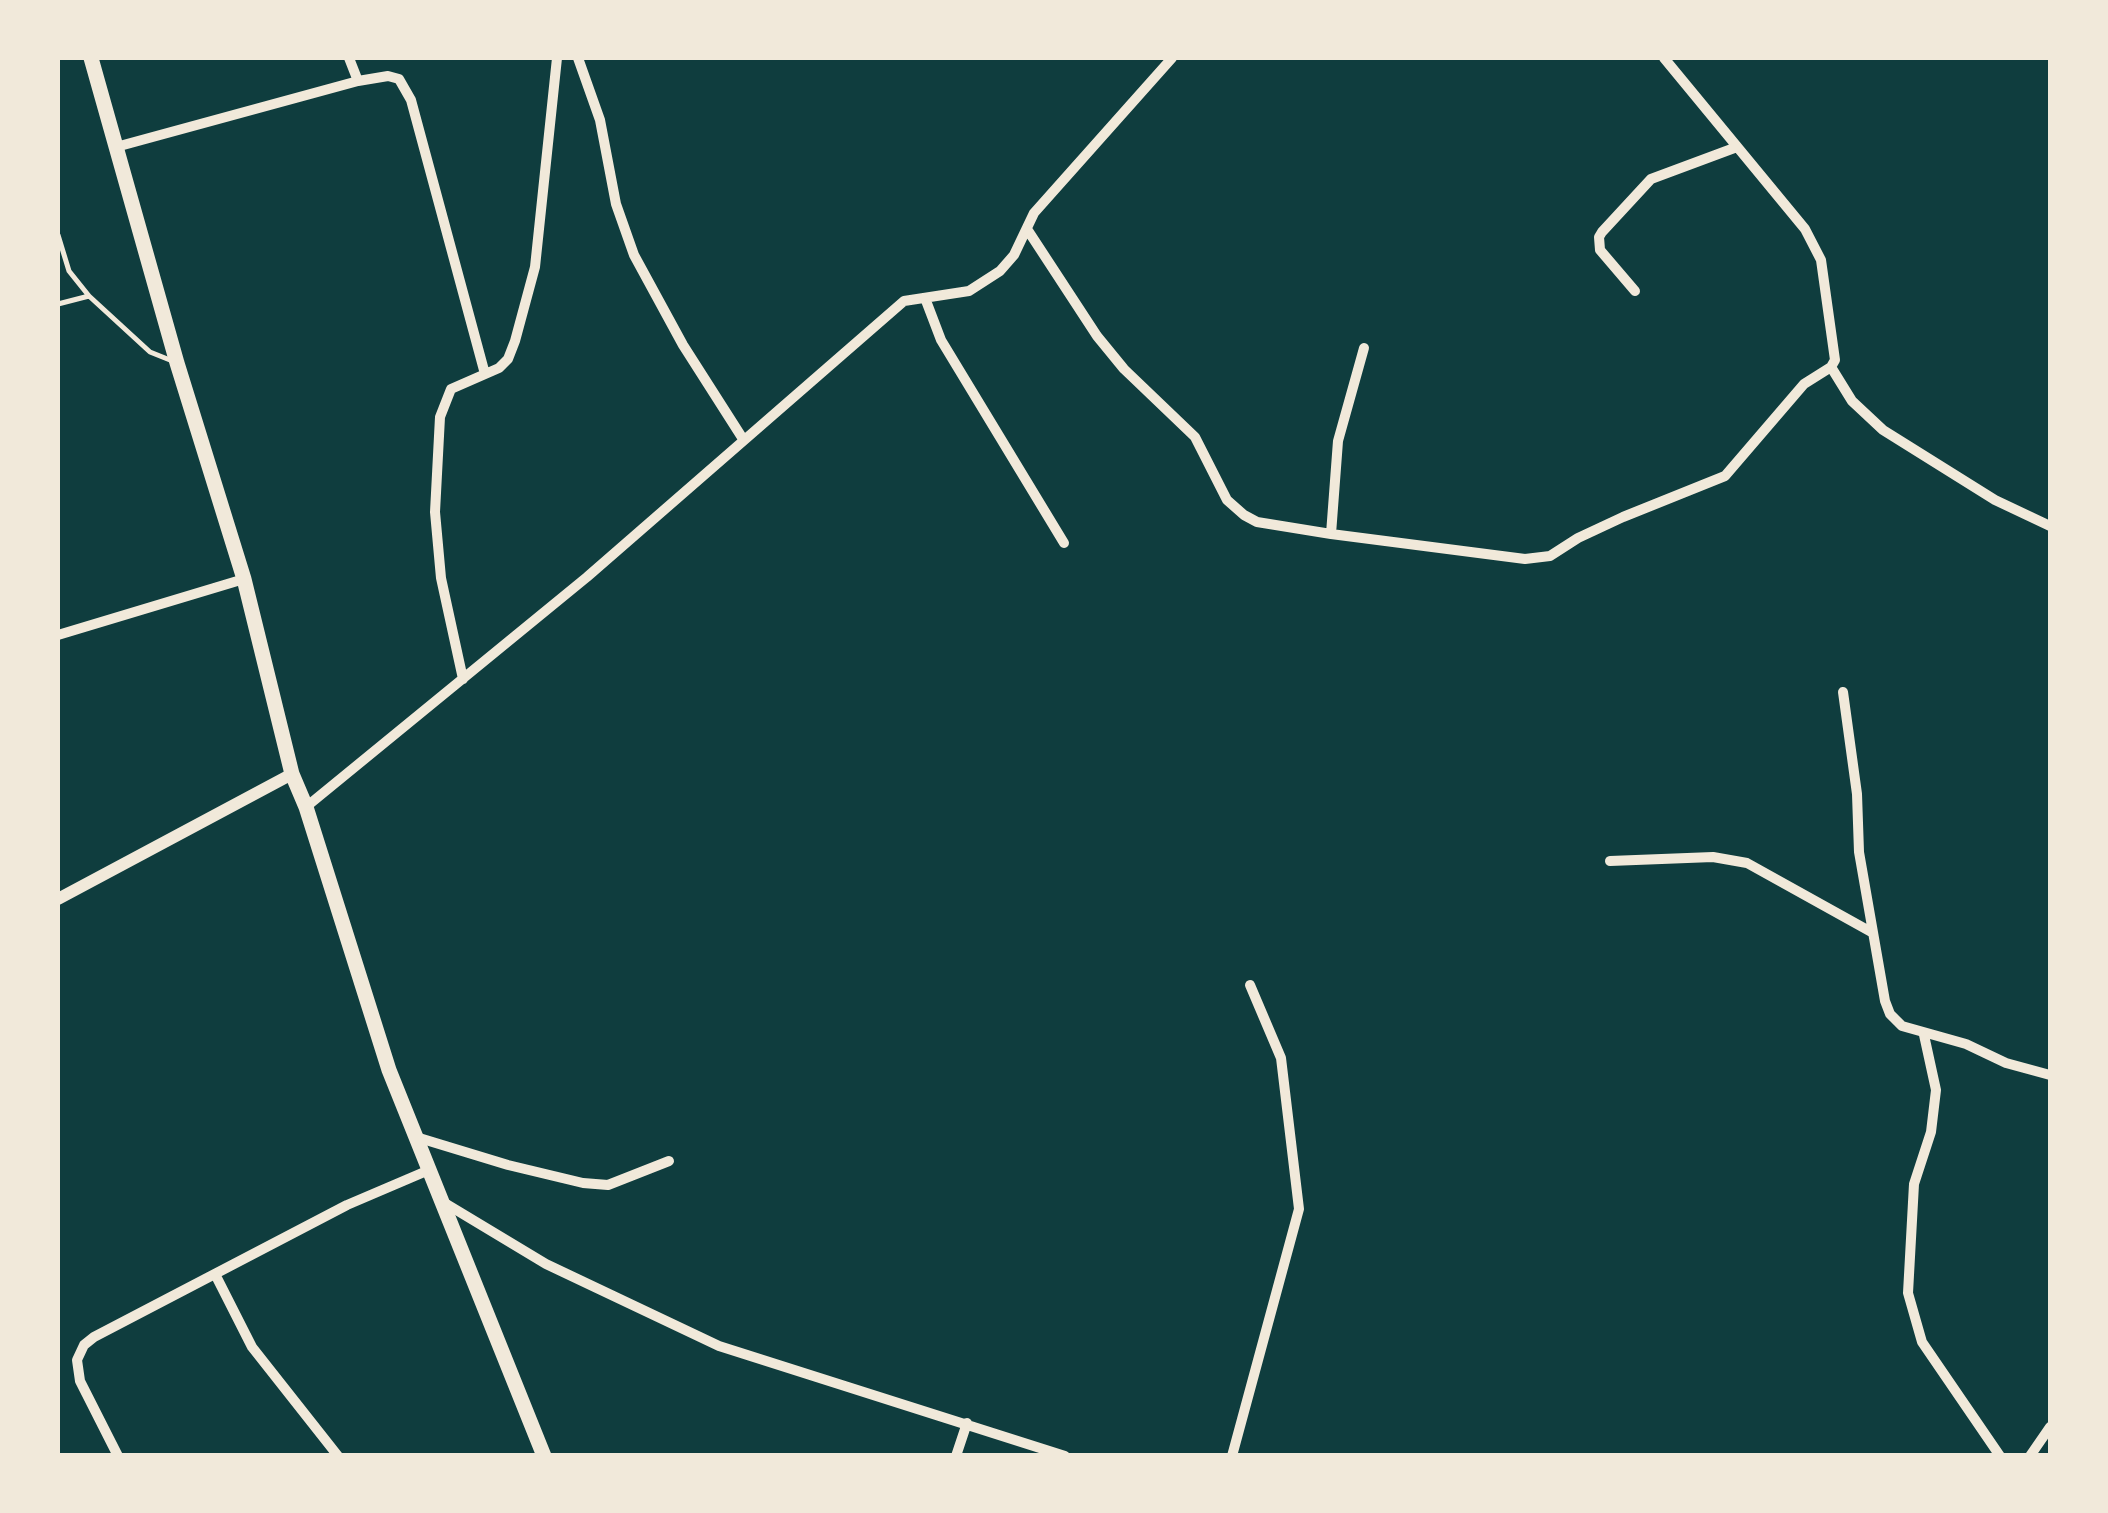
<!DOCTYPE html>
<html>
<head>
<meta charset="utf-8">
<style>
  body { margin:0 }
  #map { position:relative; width:2108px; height:1513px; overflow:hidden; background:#0f3d3e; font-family:"Roboto Condensed",sans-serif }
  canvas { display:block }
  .frame { position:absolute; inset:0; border:60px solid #f1e9da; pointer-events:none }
</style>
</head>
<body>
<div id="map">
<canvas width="2108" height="1513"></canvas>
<div class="frame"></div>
</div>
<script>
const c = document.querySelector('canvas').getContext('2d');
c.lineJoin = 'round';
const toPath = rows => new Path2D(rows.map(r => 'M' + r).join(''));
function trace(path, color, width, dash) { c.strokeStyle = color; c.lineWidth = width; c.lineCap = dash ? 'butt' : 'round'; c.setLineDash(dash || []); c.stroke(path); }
const service = toPath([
  [58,235,69,271,89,296,150,352,175,362],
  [58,304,89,296]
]);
const minor = toPath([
  [349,58,358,81],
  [578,58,600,120,616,204,634,255,683,345,743,439],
  [116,147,358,81,388,76,399,79,411,100,485,374],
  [1027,229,1097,336,1124,369,1195,437,1227,500,1244,515,1257,522,1331,534,1525,559,1550,556,1578,538,1623,517,1725,476,1804,384,1831,367,1835,360,1821,260,1805,229,1664,58],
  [1635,291,1600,250,1599,237,1602,232,1651,179,1737,147],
  [925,298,941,340,1064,543],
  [1831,367,1852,401,1883,430,1995,500,2050,526],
  [1331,534,1338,441,1364,348],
  [58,635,244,579],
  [463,679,441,578,435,512,440,417,451,389,499,368,508,359,515,341,535,267,557,58],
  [1843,692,1857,794,1859,852,1885,1001,1890,1014,1902,1026,1966,1044,2006,1063,2050,1075],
  [306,807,587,577,904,301,969,291,1000,271,1014,255,1034,213,1172,58],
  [1610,861,1713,857,1747,863,1873,933],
  [1924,1035,1936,1090,1931,1132,1914,1184,1908,1293,1922,1342,2000,1456],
  [416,1137,508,1165,583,1183,608,1185,669,1161],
  [443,1202,546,1264,719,1346,1065,1456],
  [215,1274,252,1347,338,1456],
  [118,1456,80,1381,77,1360,84,1345,94,1337,347,1205,429,1170],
  [956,1456,967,1423],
  [1232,1456,1299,1209,1281,1058,1250,985],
  [2030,1456,2050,1427]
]);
const tertiary = toPath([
  [58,899,292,774]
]);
const primary = toPath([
  [91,58,177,363,244,579,292,774,306,807,389,1070,544,1456]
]);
trace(service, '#f1e9da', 5);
trace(minor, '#f1e9da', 10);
trace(tertiary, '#f1e9da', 12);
trace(primary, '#f1e9da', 15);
</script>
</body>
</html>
